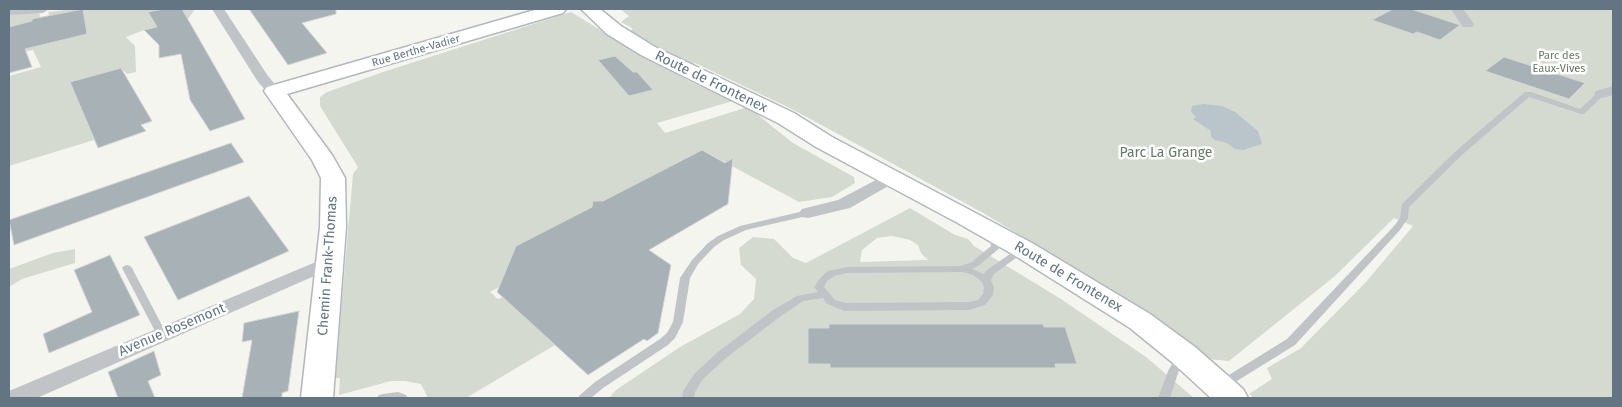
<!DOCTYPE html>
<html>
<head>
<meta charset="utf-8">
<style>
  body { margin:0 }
  #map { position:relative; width:1622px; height:407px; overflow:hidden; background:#f5f5f0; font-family:"Fira Sans",sans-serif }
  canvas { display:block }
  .frame { position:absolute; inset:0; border:10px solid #637582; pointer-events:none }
</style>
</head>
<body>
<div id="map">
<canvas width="1622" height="407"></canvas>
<div class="frame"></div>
</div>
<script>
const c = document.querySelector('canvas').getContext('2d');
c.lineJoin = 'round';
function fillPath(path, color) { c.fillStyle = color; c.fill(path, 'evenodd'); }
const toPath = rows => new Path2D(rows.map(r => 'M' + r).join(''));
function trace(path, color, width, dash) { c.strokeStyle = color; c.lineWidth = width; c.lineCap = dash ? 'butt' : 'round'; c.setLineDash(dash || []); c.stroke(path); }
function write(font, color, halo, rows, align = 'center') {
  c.font = font + ' "Fira Sans",sans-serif'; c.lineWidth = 5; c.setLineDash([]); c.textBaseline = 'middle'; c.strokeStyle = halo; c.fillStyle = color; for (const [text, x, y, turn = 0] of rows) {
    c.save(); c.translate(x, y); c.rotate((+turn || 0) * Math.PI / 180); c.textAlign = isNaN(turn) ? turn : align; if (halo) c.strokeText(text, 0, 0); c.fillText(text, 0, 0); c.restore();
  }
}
const green = toPath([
  [72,9,195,9,188,19,144,30,126,37,135,46,136,72,127,74,121,68,71,82,94,140,9,166,9,76,41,67,33,50,9,56,9,14,39,12,43,27,53,26,48,12],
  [620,9,1613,9,1613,398,1254,398,1249,394,1272,379,1267,368,1301,348,1366,282,1413,226,1394,218,1335,276,1229,361,1208,359,1166,324,985,214,792,109,695,63,692,65,631,33,632,28,621,22,629,16],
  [571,12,641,55,693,83,733,101,657,123,665,133,748,107,793,143,854,177,855,183,832,197,799,202,702,150,516,246,501,283,503,285,490,292,498,299,503,297,555,345,466,398,428,398,421,384,405,381,391,381,339,395,340,378,335,378,353,174,358,167,320,106,320,97,327,92,386,71],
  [910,208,955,235,968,239,974,246,1061,299,1146,357,1194,398,609,398,616,390,680,347,740,314,754,299,756,279,741,265,739,248,753,237,774,239,793,258,806,263],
  [892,236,910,240,918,245,921,253,928,260,860,262,862,250,877,238],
  [75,249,75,263,22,279,9,287,9,269,53,253]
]);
const water = toPath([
  [1203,104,1222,106,1235,112,1258,131,1262,144,1243,150,1235,149,1227,143,1215,140,1211,137,1211,131,1193,119,1196,117,1191,112,1192,106]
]);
const building = toPath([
  [83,9,87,34,25,49,32,67,9,73,9,27,32,21,32,19,83,9],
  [163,9,182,9,245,119,210,131,190,100,181,54,159,58,159,45,144,30,157,27,148,12,163,9],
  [249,9,336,9,336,14,302,23,327,53,288,65,249,9],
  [1393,9,1411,9,1460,25,1440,40,1417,32,1413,34,1372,20,1393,9],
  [615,56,633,72,637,72,653,90,629,96,598,60,615,56],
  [1504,57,1585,83,1569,99,1485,71,1504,57],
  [121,68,152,121,141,125,146,131,98,148,70,82,121,68],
  [231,143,244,162,14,245,9,220,231,143],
  [702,150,725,163,733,158,728,204,649,250,671,265,658,333,647,341,644,339,588,375,497,292,516,246,592,207,593,201,603,201,702,150],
  [249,196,289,251,178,300,144,237,249,196],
  [110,255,140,315,49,353,43,334,92,312,74,270,110,255],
  [299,311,288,391,282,393,282,398,242,398,252,340,242,342,244,323,299,311],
  [829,324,1043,324,1044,327,1065,327,1077,364,1055,364,1056,368,830,368,830,364,808,364,808,328,829,328,829,324],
  [154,351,161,375,148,381,155,398,118,398,108,372,154,351]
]);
const lane = toPath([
  [1525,92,1531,92,1580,109,1598,92,1604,92,1605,94,1584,114,1581,114,1529,97,1463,154,1409,207,1408,218,1400,230,1295,345,1224,389,1221,398,1209,398,1216,383,1287,339,1394,226,1400,218,1402,204,1457,150,1525,92],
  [808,210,812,213,811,215,746,230,724,240,714,247,698,264,690,278,683,322,675,338,668,345,603,388,591,398,578,398,580,395,595,382,660,339,667,333,673,322,680,278,692,260,708,243,718,236,740,226,808,210],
  [993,231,998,234,1001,247,978,266,972,269,984,274,987,270,1020,247,1026,247,1028,249,994,274,991,280,994,288,993,295,985,305,969,310,845,311,827,304,823,298,803,301,781,316,726,358,703,379,695,392,694,398,682,398,683,391,695,373,718,352,773,310,797,296,818,292,814,287,821,277,828,271,847,267,961,266,972,262,991,246,988,234,993,231],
  [962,272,973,275,982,282,984,288,983,294,978,300,969,302,846,303,835,300,824,287,827,281,834,276,847,273,962,272],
  [127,265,130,266,132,268,167,335,166,338,162,339,158,338,157,335,122,268,124,266,127,265],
  [1182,354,1186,355,1187,358,1179,370,1170,398,1158,398,1169,369,1178,355,1182,354],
  [398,392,406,395,408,398,377,398,379,395,383,394,398,392]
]);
const street = toPath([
  [9,9,49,9,43,13,9,15,9,9],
  [212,9,224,9,268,76,281,91,279,94,269,94,258,82,212,9],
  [1451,9,1463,9,1474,24,1473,27,1463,27,1451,9],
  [1613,86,1613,95,1601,98,1594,94,1596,91,1613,86],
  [891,172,897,173,899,177,897,181,850,208,808,218,802,217,799,213,802,209,838,200,891,172],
  [330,256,337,258,340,262,337,266,37,398,9,398,9,391,330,256]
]);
const secondary = toPath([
  [538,9,566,9,563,13,287,94,332,155,345,178,346,227,333,398,301,398,320,227,321,178,312,160,264,91,267,87,538,9],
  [581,9,600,9,621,26,655,47,794,113,832,137,1032,243,1150,314,1195,347,1243,389,1248,398,1211,398,1173,363,1130,328,1014,255,956,222,816,147,778,123,641,55,607,34,581,9]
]);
const farStreetnames = [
  ["Rue Berthe-Vadier",416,51,-16]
];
const farParknames = [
  ["Parc des",1559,56],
  ["Eaux-Vives",1559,69]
];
const streetNames = [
  ["Route de Frontenex",711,82,26],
  ["Chemin Frank-Thomas",328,266,-86],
  ["Route de Frontenex",1068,277,31],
  ["Avenue Rosemont",172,330,-23]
];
const parkNames = [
  ["Parc La Grange",1166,153]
];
fillPath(green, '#d4dad0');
fillPath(water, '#b9c5ca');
fillPath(building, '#a8b1b5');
trace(building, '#d6d6d3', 1);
trace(secondary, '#b2b8bc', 3);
fillPath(lane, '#c0c4c7');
fillPath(street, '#c0c4c7');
fillPath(secondary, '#fff');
write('11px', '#637582', '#fff', farStreetnames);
write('11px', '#677962', '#fff', farParknames);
write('14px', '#637582', '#fff', streetNames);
write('14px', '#677962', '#fff', parkNames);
</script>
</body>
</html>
